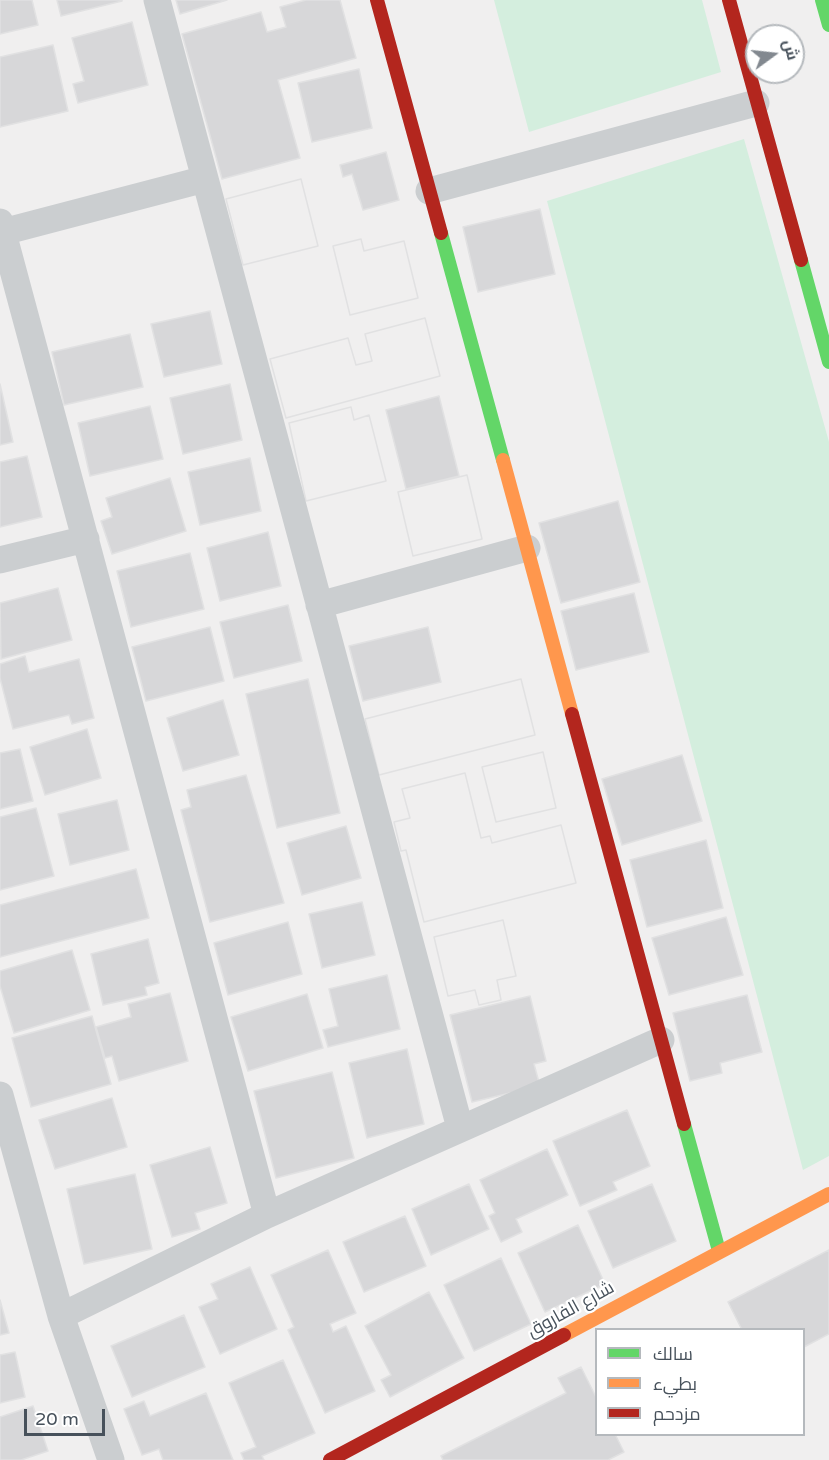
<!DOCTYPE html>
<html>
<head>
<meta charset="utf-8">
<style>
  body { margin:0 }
  #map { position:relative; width:829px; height:1460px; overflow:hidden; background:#f0efef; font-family:"Varela Round",Cairo,sans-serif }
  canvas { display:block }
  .legend { position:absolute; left:595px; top:1328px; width:210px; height:108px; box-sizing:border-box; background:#fff; border:2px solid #b5b9bd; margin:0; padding:8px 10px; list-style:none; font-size:18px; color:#47515b }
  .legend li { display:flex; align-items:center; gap:12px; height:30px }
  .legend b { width:30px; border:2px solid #b5b9bd }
  .north { position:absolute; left:745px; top:24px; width:60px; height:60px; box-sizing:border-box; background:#fff; border:2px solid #b5b9bd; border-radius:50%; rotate:75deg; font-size:16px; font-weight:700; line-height:24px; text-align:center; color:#47515b }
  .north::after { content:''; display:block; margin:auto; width:21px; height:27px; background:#82888f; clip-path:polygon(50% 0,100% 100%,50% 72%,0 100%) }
  .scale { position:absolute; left:24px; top:1409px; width:81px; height:27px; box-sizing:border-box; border:3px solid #47515b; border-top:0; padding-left:8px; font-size:18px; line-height:21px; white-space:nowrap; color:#47515b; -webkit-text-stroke:4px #fff; paint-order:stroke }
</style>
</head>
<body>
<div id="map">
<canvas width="829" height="1460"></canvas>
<ul class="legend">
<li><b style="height:8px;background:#63d668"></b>سالك</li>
<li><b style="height:8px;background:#ff974d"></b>بطيء</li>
<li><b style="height:8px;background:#b3261e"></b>مزدحم</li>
</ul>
<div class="north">ش</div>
<div class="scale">20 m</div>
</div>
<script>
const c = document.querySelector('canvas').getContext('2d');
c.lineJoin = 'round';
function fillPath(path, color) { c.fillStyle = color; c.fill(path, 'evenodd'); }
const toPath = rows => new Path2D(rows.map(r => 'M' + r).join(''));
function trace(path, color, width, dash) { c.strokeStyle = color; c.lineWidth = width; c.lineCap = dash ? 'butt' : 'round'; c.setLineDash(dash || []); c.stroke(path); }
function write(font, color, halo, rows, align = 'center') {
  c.font = font + ' "Varela Round",Cairo,sans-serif'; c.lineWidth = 4.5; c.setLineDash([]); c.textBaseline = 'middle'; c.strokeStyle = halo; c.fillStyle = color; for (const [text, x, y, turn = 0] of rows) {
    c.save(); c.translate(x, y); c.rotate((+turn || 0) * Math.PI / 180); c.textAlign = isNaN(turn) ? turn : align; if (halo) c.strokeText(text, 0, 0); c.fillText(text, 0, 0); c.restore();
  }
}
const green = toPath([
  [494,0,702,0,721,72,529,132],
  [744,139,829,442,829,1156,803,1170,547,201]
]);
const building = toPath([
  [0,0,32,0,38,25,0,34,0,0],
  [57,0,122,0,122,1,61,16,57,0],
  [176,0,227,0,180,14,176,0],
  [306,0,340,0,356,58,278,80,300,158,222,179,182,34,261,12,267,32,286,27,280,7,306,0],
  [132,22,148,85,78,103,73,84,84,81,72,38,132,22],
  [53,45,68,111,0,127,0,57,53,45],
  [359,69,372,128,312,142,298,83,359,69],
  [386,152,399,200,363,210,352,174,343,177,340,165,386,152],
  [301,179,318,246,243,265,226,199,301,179],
  [301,179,318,246,243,265,226,199,301,179],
  [540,209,555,274,478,292,463,227,540,209],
  [361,239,364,251,404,241,418,298,350,315,333,246,361,239],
  [361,239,364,251,404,241,418,298,350,315,333,246,361,239],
  [210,311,222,364,164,377,151,324,210,311],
  [425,318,440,376,286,418,270,359,348,338,356,365,372,361,365,334,425,318],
  [425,318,440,376,286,418,270,359,348,338,356,365,372,361,365,334,425,318],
  [130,334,143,387,64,405,52,352,130,334],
  [0,384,13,442,0,445,0,384],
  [230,384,242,440,183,454,170,398,230,384],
  [439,396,459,476,406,489,386,410,439,396],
  [150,406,163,459,90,476,78,423,150,406],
  [351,407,354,420,369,415,386,481,306,501,289,423,351,407],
  [351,407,354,420,369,415,386,481,306,501,289,423,351,407],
  [27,456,42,517,0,527,0,462,27,456],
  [250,458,261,511,200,525,188,472,250,458],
  [467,475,482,539,413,556,398,492,467,475],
  [467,475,482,539,413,556,398,492,467,475],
  [170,478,186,531,112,554,101,521,112,517,106,498,170,478],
  [618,501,640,582,561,603,539,523,618,501],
  [268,532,281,586,220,601,207,548,268,532],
  [190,553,204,609,131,627,117,571,190,553],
  [58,588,72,640,1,659,0,603,58,588],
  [634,593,649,652,576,670,561,611,634,593],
  [288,605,302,661,234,678,220,622,288,605],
  [210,627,224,681,146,701,132,647,210,627],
  [428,627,441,682,363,701,349,646,428,627],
  [25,656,29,672,79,659,94,718,72,724,69,715,13,729,0,678,0,664,25,656],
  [308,679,340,813,277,828,246,694,308,679],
  [521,679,535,735,379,775,365,719,521,679],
  [521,679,535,735,379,775,365,719,521,679],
  [223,700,239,755,183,771,167,718,223,700],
  [87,729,101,778,45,795,30,747,87,729],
  [20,749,33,801,0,809,0,753,20,749],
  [543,752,556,808,496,822,482,767,543,752],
  [543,752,556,808,496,822,482,767,543,752],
  [682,755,702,821,622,845,602,779,682,755],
  [465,773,481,838,490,836,492,843,561,825,576,883,424,922,406,850,401,851,394,822,410,818,402,789,465,773],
  [465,773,481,838,490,836,492,843,561,825,576,883,424,922,406,850,401,851,394,822,410,818,402,789,465,773],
  [246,775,284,903,210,922,181,810,191,807,187,790,246,775],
  [117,800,129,850,70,865,58,814,117,800],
  [36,808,54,876,0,890,0,817,36,808],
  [346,826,361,878,302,895,287,843,346,826],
  [706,840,723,908,647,927,630,860,706,840],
  [136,869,149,918,0,957,0,905,136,869],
  [362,902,375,955,322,968,309,914,362,902],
  [726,917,743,975,669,995,652,938,726,917],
  [503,920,516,976,497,980,501,1000,479,1005,475,990,448,996,434,937,503,920],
  [503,920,516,976,497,980,501,1000,479,1005,475,990,448,996,434,937,503,920],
  [288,922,302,974,228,995,214,943,288,922],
  [148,939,159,983,145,987,147,995,103,1005,91,954,148,939],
  [72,950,90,1010,14,1033,0,986,0,971,72,950],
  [387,975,400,1029,328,1047,323,1030,338,1026,329,989,387,975],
  [170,993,188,1061,119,1081,112,1056,105,1058,96,1027,131,1017,128,1004,170,993],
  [307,994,323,1048,248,1071,231,1017,307,994],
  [747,995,762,1052,720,1063,722,1073,690,1081,673,1013,747,995],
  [530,996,546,1061,534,1064,540,1086,472,1102,450,1015,530,996],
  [92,1016,111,1084,31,1107,12,1038,92,1016],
  [407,1049,424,1124,367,1138,349,1063,407,1049],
  [332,1072,354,1158,276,1178,254,1091,332,1072],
  [112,1098,127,1147,55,1169,39,1120,112,1098],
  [627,1110,650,1166,613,1182,617,1190,580,1206,553,1141,627,1110],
  [210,1147,227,1203,195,1213,200,1229,172,1237,150,1165,210,1147],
  [547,1149,568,1195,516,1219,522,1232,501,1242,489,1216,495,1213,480,1180,547,1149],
  [135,1174,152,1249,84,1264,67,1189,135,1174],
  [469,1184,489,1229,431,1255,412,1209,469,1184],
  [652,1184,676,1241,613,1268,588,1211,652,1184],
  [405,1216,426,1266,364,1292,343,1242,405,1216],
  [578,1225,605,1284,545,1312,518,1253,578,1225],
  [328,1250,356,1313,330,1324,333,1332,346,1326,375,1391,325,1413,288,1330,294,1327,271,1275,328,1250],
  [829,1250,829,1334,804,1347,804,1330,742,1330,728,1302,829,1250],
  [501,1258,531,1324,474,1351,444,1285,501,1258],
  [250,1267,277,1329,220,1354,199,1307,218,1299,211,1284,250,1267],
  [429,1292,464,1358,390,1397,381,1380,391,1375,365,1326,429,1292],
  [0,1300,9,1333,0,1335,0,1300],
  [184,1315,205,1367,132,1397,111,1346,184,1315],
  [15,1352,25,1397,0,1403,0,1355,15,1352],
  [283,1360,315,1433,262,1456,264,1460,244,1460,241,1453,256,1447,229,1383,283,1360],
  [581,1367,596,1397,596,1434,615,1434,624,1452,608,1460,443,1460,441,1456,566,1393,558,1378,581,1367],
  [206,1393,233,1460,163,1460,159,1449,142,1455,124,1409,144,1401,150,1416,206,1393],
  [33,1406,48,1451,21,1460,0,1460,0,1417,33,1406]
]);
const street = toPath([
  [157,0,460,1128],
  [429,191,756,103],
  [0,222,267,1215],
  [3,232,205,179],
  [0,560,86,539],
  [319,605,527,548],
  [0,1095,61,1316,111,1460],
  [61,1316,267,1215,661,1040]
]);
const fast = toPath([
  [822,0,829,25],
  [441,233,503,460],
  [801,260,829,362],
  [684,1124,719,1251]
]);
const slow = toPath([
  [503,460,572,714],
  [564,1335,829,1194]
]);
const jam = toPath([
  [377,0,441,233],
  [729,0,801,260],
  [572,714,684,1124],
  [330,1460,564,1335]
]);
const streetNames = [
  ["شارع الفاروق",571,1310,-29]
];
fillPath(green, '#d4eede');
fillPath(building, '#d7d7d9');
trace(building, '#e1e1e2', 1.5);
trace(street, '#cbced0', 27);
trace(fast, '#63d668', 14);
trace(slow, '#ff974d', 14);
trace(jam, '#b3261e', 14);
write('18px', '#47515b', '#fff', streetNames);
</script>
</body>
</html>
